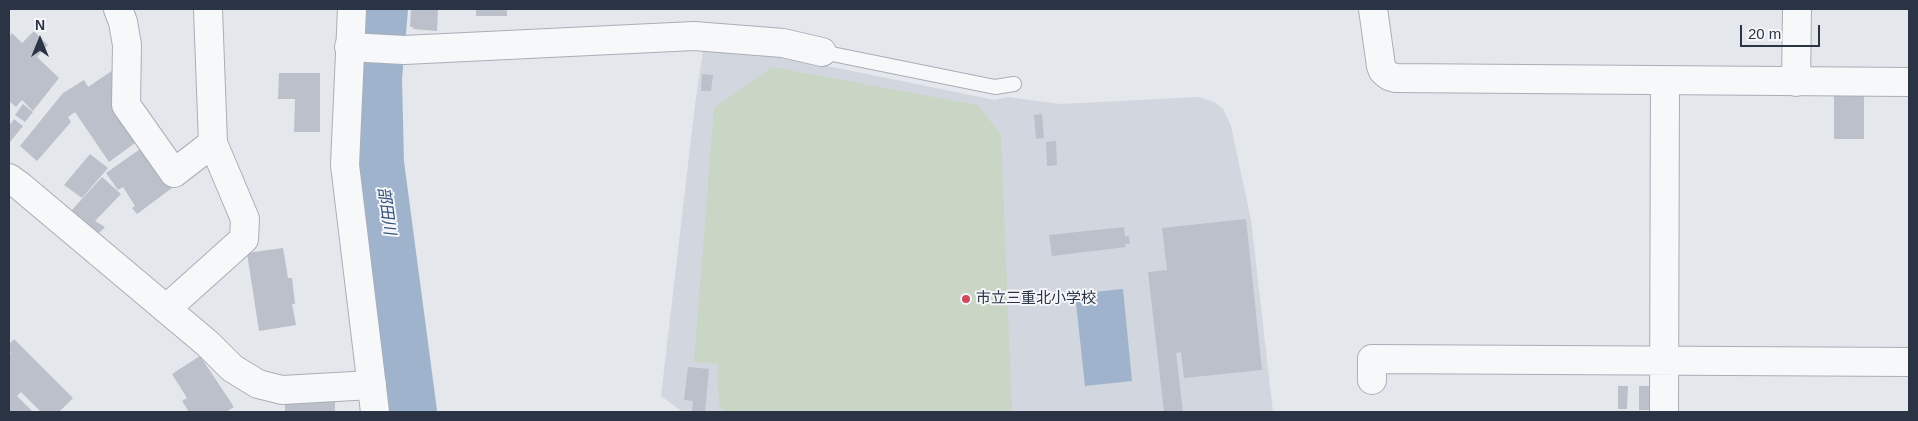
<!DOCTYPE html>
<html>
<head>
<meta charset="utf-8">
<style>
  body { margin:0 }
  #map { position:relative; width:1918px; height:421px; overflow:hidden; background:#e4e7ec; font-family:Helvetica,sans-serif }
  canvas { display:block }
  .frame { position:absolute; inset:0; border:10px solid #2b3445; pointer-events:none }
  .north { position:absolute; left:15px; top:15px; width:50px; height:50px; -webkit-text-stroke:4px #f4f6f9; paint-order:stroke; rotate:0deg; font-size:14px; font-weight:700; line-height:20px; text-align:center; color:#2b3445 }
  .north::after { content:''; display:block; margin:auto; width:18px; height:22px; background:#2b3445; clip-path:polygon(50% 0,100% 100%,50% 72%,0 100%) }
  .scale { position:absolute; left:1740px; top:25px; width:80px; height:22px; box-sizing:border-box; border:2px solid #2b3445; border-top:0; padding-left:6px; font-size:15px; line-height:18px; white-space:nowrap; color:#2b3445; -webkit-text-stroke:4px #f4f6f9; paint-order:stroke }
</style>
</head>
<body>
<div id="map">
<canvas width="1918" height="421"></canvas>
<div class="frame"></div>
<div class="north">N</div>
<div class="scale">20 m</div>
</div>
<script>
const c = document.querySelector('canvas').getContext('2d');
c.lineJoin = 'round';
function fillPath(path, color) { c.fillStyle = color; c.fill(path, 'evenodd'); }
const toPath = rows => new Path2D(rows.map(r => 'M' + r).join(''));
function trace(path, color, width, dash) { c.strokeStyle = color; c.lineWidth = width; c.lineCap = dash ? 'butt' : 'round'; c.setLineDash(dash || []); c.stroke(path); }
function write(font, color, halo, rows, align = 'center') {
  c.font = font + ' Helvetica,"Noto Sans JP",sans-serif'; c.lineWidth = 4; c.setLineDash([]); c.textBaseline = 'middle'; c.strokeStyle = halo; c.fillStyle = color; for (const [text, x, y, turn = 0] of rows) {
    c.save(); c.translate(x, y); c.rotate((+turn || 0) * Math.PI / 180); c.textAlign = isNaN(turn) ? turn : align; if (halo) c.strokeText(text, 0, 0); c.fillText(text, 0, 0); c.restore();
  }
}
const built = toPath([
  [703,51,783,57,995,100,1007,97,1061,104,1198,97,1214,102,1223,109,1231,126,1251,220,1273,412,683,412,661,396,695,105]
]);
const green = toPath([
  [772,67,978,105,1001,135,1012,412,725,412,719,405,717,364,694,362,714,108]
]);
const water = toPath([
  [1123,289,1132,381,1085,386,1075,294]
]);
const river = toPath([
  [384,9,378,78,380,163,413,412]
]);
const building = toPath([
  [411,9,438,9,437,31,413,29,413,27,410,27],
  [476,9,507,9,507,16,476,16],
  [34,31,48,45,37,57,59,78,33,111,22,100,16,107,9,101,9,38,12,33,22,43],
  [119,66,116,99,112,102,139,140,109,162,75,112,68,117,71,122,37,161,20,146,63,93,84,80,88,87],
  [279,73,320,73,320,132,294,132,295,99,278,99],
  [702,74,713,75,711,91,701,91],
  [1834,95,1864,95,1864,139,1834,139],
  [23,104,33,112,25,122,15,115],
  [1042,114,1044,138,1036,139,1034,115],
  [14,119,23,126,10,142,9,126],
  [1056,141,1057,165,1047,166,1046,142],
  [143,147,172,188,137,214,132,208,135,206,123,187,118,190,106,173],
  [90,154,108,168,82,198,64,185],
  [102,177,121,194,95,221,105,227,96,236,70,212],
  [1246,219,1262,370,1184,378,1181,352,1176,353,1183,412,1164,412,1148,272,1167,270,1162,228],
  [1124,227,1125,236,1129,236,1130,244,1125,244,1126,247,1052,256,1049,235],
  [283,248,288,278,292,278,295,304,292,304,296,325,259,331,247,253],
  [14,339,73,398,59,412,41,412,21,392,17,396,33,412,9,412,9,355,11,353,9,350,9,344],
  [200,356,234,407,226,412,189,412,182,401,187,398,172,374],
  [688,367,709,369,705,412,692,411,693,401,684,400],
  [1618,386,1628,386,1627,409,1618,409],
  [1639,386,1650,386,1649,410,1639,410],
  [335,400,335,412,285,412,285,401]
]);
const service = toPath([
  [822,52,995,87,1014,84]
]);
const minor = toPath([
  [118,9,123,22,127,45,126,105,174,173,213,143,245,219,244,239,166,309],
  [208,9,213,143],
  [1373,9,1381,66,1383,71,1389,76,1396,78,1909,82],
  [349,47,404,50,694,36,783,43,822,52],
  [1796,82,1797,9],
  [9,178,20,186,208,344,232,368,258,384,282,390,372,385],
  [1372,380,1372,359,1909,362],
  [1664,412,1665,81]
]);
const tertiary = toPath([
  [352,9,345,165,375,412]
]);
const markers = [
  [966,299,5,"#d1495b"]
];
const poiNames = [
  ["市立三重北小学校",976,299]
];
const waterNames = [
  ["部田川",386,211,82]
];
fillPath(built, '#d2d6de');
fillPath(green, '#c9d6c5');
fillPath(water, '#9fb4cc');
trace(river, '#9fb4cc', 48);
fillPath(building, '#bbc0ca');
trace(service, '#a9aeb7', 16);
trace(minor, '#a9aeb7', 30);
trace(tertiary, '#a9aeb7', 30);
trace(service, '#f7f8fa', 14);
trace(minor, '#f7f8fa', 28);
trace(tertiary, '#f7f8fa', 28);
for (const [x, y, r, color] of markers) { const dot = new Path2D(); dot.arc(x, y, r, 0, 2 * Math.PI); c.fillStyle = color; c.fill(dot); trace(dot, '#f4f6f9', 2); }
write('15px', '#2b3445', '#f4f6f9', poiNames, 'left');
write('italic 16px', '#34527a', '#f4f6f9', waterNames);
</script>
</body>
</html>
